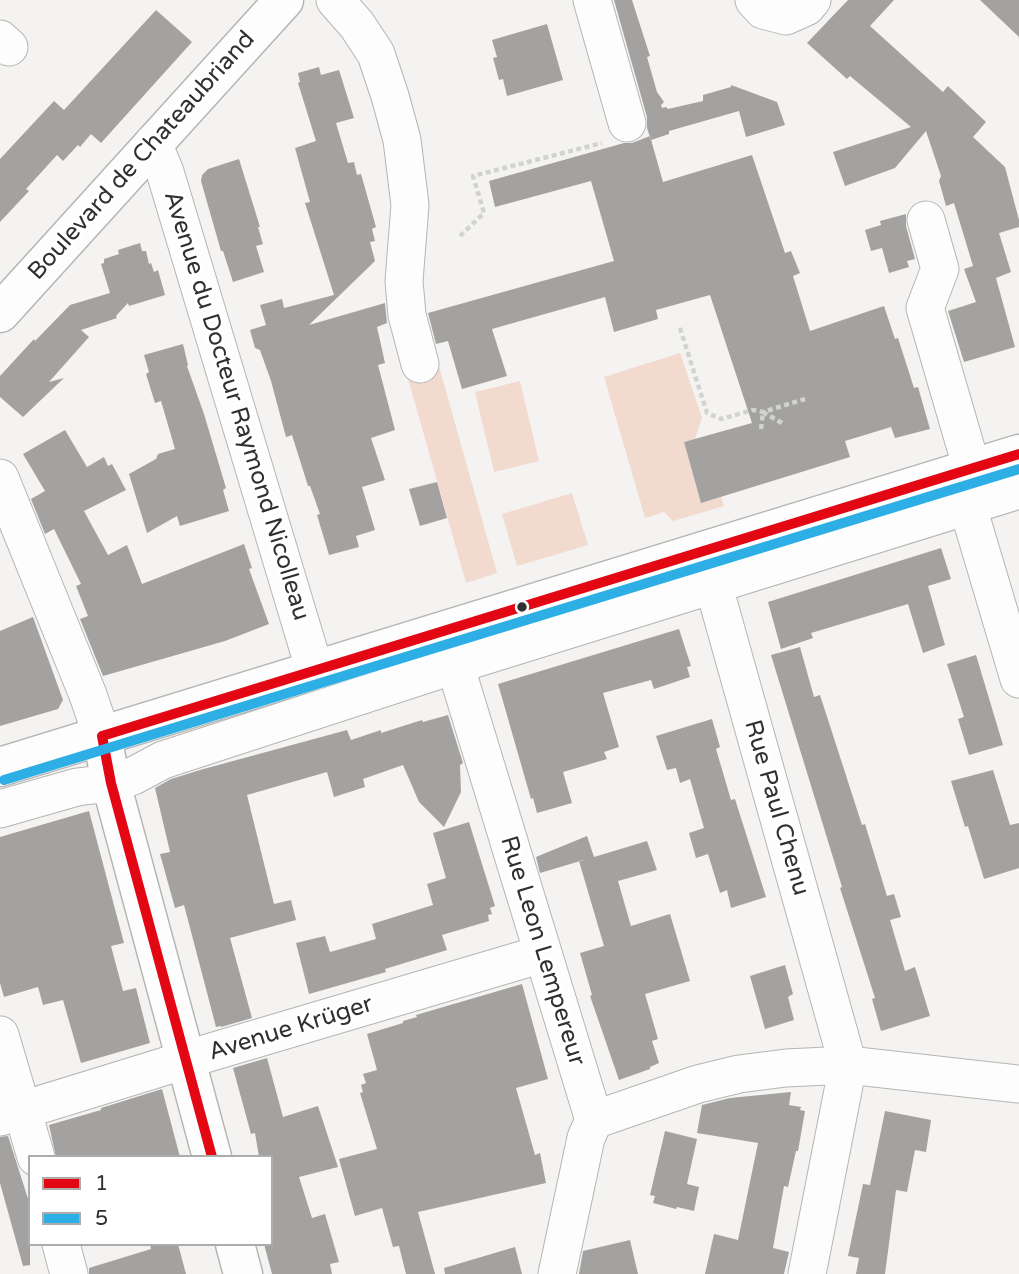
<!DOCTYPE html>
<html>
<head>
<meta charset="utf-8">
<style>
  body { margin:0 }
  #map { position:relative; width:1019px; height:1274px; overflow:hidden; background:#f4f3f1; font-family:"Varela Round",sans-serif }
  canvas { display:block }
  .legend { position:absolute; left:28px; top:1155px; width:245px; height:91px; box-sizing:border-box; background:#fff; border:2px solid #acacac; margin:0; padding:9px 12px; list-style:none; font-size:21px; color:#30302f }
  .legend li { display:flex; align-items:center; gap:14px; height:35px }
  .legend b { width:35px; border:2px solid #acacac }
</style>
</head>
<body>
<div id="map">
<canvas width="1019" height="1274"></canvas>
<ul class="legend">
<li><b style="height:9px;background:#e30613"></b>1</li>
<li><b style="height:9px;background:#2dafe6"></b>5</li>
</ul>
</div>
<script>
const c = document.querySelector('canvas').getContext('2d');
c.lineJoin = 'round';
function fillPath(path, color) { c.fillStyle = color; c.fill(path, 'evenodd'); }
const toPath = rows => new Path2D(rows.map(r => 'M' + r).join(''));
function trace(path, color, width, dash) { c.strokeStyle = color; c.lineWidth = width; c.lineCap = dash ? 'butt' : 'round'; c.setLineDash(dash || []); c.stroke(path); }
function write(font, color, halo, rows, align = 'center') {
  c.font = font + ' "Varela Round",sans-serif'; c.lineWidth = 7; c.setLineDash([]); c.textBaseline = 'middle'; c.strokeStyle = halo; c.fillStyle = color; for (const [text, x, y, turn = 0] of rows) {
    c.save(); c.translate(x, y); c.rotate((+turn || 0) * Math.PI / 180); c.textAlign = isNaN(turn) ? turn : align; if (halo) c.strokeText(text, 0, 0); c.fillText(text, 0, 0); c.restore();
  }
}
const green = toPath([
  [680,353,702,418,695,439,684,442,701,502,721,497,724,506,673,521,664,512,645,518,604,377],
  [439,366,497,573,466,583,407,375],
  [520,381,539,461,494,472,475,392],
  [572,493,588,545,517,566,502,514]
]);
const building = toPath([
  [614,0,632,0,650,56,647,57,657,92,664,102,661,105,662,108,666,107,668,109,703,101,703,95,731,87,731,85,777,102,785,125,746,137,739,111,669,131,669,134,651,140,647,128,647,117],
  [848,0,894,0,870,26,943,92,948,86,986,122,973,137,1005,167,1019,220,1019,227,999,233,1011,272,996,278,1015,347,964,362,948,311,976,302,964,269,973,266,954,203,946,206,939,181,941,176,926,131,895,168,845,186,833,152,911,127,850,76,847,79,807,43],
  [980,0,1019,0,1019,37],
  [156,10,192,42,101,143,91,134,80,147,78,145,63,161,57,155,26,189,29,191,0,222,0,159,54,101,64,110],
  [547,24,563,80,507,96,503,79,499,80,493,58,497,57,492,40],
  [319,67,321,75,339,70,354,118,336,123,348,163,354,162,357,175,361,174,376,227,372,229,375,241,370,242,375,261,309,325,385,303,387,323,377,327,385,363,378,365,395,430,371,438,385,480,362,487,375,530,356,536,359,547,329,555,317,515,320,514,310,486,308,486,292,435,286,437,271,381,260,350,255,348,250,330,266,325,260,305,282,299,284,308,334,295,305,203,310,202,295,148,316,141,298,83,300,82,298,73],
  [650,136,663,182,752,155,785,253,791,251,800,273,793,276,810,331,884,306,895,339,898,338,914,388,918,387,930,429,895,438,891,427,845,441,850,457,701,503,684,442,752,423,710,295,656,310,658,319,614,332,605,297,492,329,507,376,462,389,448,341,436,344,428,313,614,261,591,181,495,207,489,181,624,143,632,143],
  [239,159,260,227,258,227,263,244,256,246,264,272,233,282,223,251,221,251,201,181,202,175,208,169],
  [906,214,906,226,915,259,907,261,909,267,889,273,882,248,871,251,865,230,881,225,880,221],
  [140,243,142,251,146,251,149,264,151,263,154,272,158,270,165,295,129,306,128,303,116,316,117,318,81,330,89,337,49,382,64,378,23,417,0,397,0,376,34,339,35,341,70,305,110,293,101,264,104,263,104,259,119,254,118,250],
  [183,344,188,365,187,366,204,414,226,488,223,490,229,511,180,526,177,516,147,533,129,474,156,459,158,454,175,449,161,401,155,403,146,374,149,372,144,355],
  [65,430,87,467,104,457,108,466,112,464,126,490,84,511,108,555,127,545,142,584,244,544,252,568,249,569,269,624,225,641,103,676,80,619,88,616,76,586,81,584,54,529,45,534,31,499,45,491,23,454],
  [437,482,447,518,420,526,409,489],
  [941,548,951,579,928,586,945,645,923,653,908,604,811,633,813,638,781,649,768,602],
  [33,617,63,700,58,709,0,726,0,631],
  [679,629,691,666,687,667,690,677,654,689,651,680,603,693,619,747,604,752,607,759,563,772,572,803,537,813,533,798,531,799,498,684],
  [800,647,814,697,820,695,862,825,865,824,887,896,894,894,901,917,890,920,905,971,915,967,930,1016,881,1031,872,999,875,998,840,888,842,887,771,655],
  [976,655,1003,745,969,755,958,719,964,717,947,664],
  [448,715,463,763,460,765,461,792,444,827,419,802,403,765,363,779,365,787,334,797,327,772,247,795,274,904,291,900,296,920,230,938,252,1018,221,1027,221,1026,216,1027,184,905,175,908,160,854,170,852,155,788,171,779,200,770,347,730,351,740,381,730,381,733,422,720,423,722],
  [712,719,720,747,716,749,731,800,735,799,766,897,731,908,727,890,720,893,708,854,696,858,689,833,704,828,690,779,680,783,676,768,667,770,656,736],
  [993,770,1010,825,1019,823,1019,868,984,879,968,826,965,827,951,781],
  [89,811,124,943,111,946,123,991,136,988,150,1043,81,1063,63,1000,43,1005,38,987,4,997,0,983,0,837],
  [469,822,495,906,490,908,492,914,488,915,489,921,442,935,447,950,385,969,386,972,309,994,296,943,325,936,330,952,376,939,372,924,433,905,427,884,446,878,433,833],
  [587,836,594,857,647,841,657,870,618,881,631,926,670,914,690,981,645,994,658,1039,652,1041,659,1063,650,1067,650,1069,619,1080,590,996,592,995,580,953,604,946,579,861,587,859,540,873,536,857],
  [785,965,793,994,788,997,794,1020,765,1029,750,976],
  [522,984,548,1079,516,1088,535,1155,540,1153,546,1183,418,1212,435,1274,406,1274,399,1246,393,1247,382,1208,355,1216,339,1159,377,1149,360,1093,363,1092,361,1085,366,1083,363,1074,377,1070,367,1034,403,1023,403,1021,417,1017,416,1015],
  [267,1058,283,1117,318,1106,338,1167,299,1177,312,1218,325,1214,339,1262,330,1264,332,1274,272,1274,264,1244,271,1244,271,1157,259,1157,255,1133,251,1134,233,1068],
  [162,1089,180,1157,56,1157,49,1125,101,1110,101,1108],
  [791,1092,789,1105,801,1107,800,1110,805,1111,798,1151,796,1151,788,1187,784,1186,773,1248,789,1252,784,1274,705,1274,714,1234,738,1240,758,1143,697,1133,702,1105,730,1098],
  [885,1111,931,1120,926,1152,915,1150,907,1192,896,1190,885,1274,856,1274,859,1258,848,1256,863,1184,870,1185],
  [665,1131,697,1139,687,1184,699,1187,694,1211,677,1207,676,1209,653,1203,655,1196,650,1195],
  [8,1136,30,1205,30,1265,23,1266,0,1183,0,1137],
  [630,1240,638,1274,579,1274,583,1251],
  [150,1244,178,1244,186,1274,89,1274,89,1268,151,1249],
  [515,1247,522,1274,445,1274,444,1268]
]);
const path = toPath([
  [460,236,484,213,473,176,602,143],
  [680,328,707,413,721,419,753,410,763,412,805,399],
  [761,429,763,412,782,423]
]);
const minor = toPath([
  [335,0,357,25,376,54,390,96,402,140,410,205,404,281,407,315,420,364],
  [592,0,627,123],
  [754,0,763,10,786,16,806,7,812,0],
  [0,39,9,47],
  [153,143,165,172,315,671],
  [926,220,940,269,925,308,972,469],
  [0,478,88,695,102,736],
  [961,484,1019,679],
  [707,562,848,1065,807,1274],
  [448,642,594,1120,586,1138,557,1274],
  [0,809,77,787,111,783,133,776,163,760,455,665,1019,490],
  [0,1035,36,1157],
  [0,1117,208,1053,542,954],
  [594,1120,698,1084,739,1074,786,1068,848,1065,1019,1084],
  [61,1244,69,1274]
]);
const major = toPath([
  [0,313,284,0],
  [102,736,111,783,212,1157],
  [0,767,1019,454],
  [235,1244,243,1274]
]);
const bus1 = toPath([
  [102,736,1019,454],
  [102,736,111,783,212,1157]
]);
const bus2 = toPath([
  [4,780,1019,469]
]);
const markers = [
  [522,607,6,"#30302f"]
];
const streetNames = [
  ["Boulevard de Chateaubriand",142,156,-48],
  ["Avenue du Docteur Raymond Nicolleau",236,406,73],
  ["Rue Paul Chenu",776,808,74],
  ["Rue Leon Lempereur",542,951,73],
  ["Avenue Krüger",291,1029,-17]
];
fillPath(green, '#f3dacf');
fillPath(building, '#a3a2a0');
trace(minor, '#b5b5b3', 39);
trace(major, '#b5b5b3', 41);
trace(path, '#d2d2d1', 4.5, [5, 3.5]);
trace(minor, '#fdfdfd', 37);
trace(major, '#fdfdfd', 38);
trace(bus1, '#e30613', 10);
trace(bus2, '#2dafe6', 10);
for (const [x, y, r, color] of markers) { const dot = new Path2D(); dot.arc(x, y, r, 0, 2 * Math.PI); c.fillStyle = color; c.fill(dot); trace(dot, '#fff', 2.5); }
write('24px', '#30302f', '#fff', streetNames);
</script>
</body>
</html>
